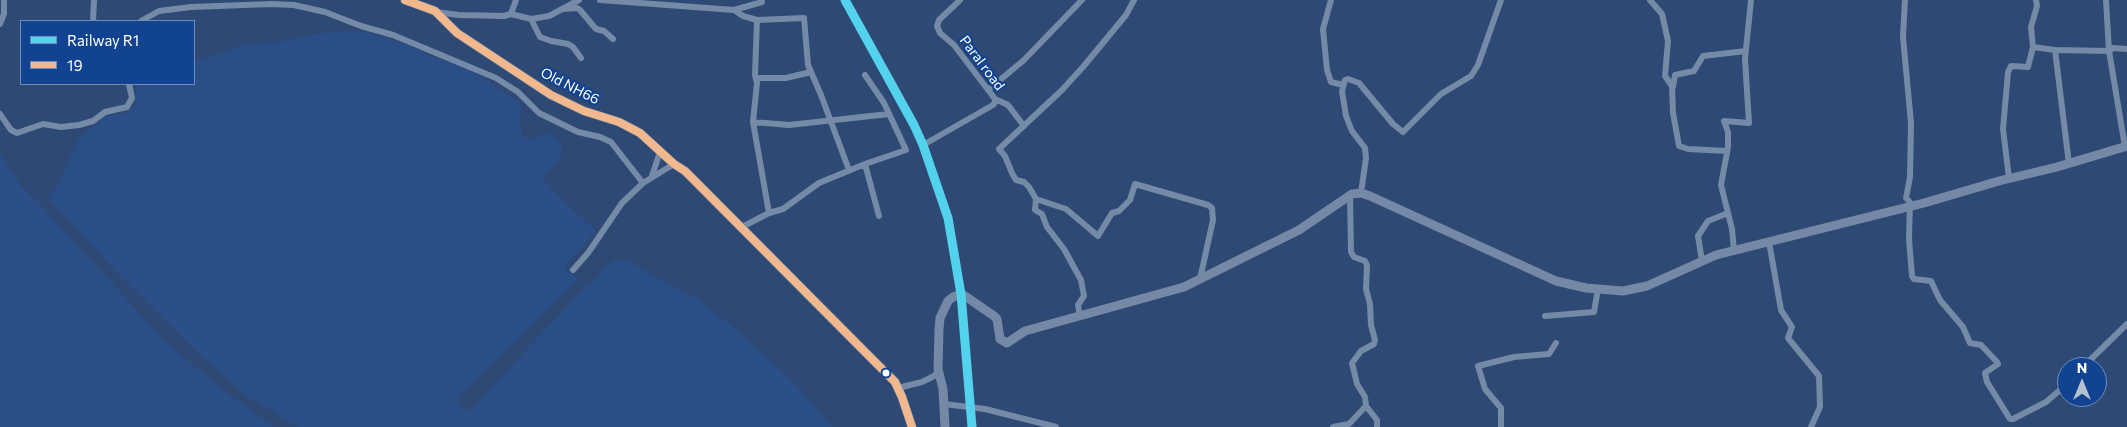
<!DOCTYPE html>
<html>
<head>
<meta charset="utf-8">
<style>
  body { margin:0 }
  #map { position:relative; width:2127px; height:427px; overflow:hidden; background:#2e4973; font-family:Commissioner,sans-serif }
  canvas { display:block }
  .legend { position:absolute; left:20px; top:20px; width:175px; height:65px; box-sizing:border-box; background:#114390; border:1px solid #708ebc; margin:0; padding:6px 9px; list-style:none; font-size:15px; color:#fff }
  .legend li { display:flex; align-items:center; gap:10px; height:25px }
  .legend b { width:25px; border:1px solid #708ebc }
  .north { position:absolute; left:2057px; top:357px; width:50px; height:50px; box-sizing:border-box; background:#114390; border:1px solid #708ebc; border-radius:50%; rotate:0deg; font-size:14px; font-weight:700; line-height:20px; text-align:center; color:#fff }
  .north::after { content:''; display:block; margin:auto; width:18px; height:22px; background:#b6bfce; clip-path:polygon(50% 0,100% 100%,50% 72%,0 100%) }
</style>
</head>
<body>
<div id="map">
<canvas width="2127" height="427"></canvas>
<ul class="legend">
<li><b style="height:6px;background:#53d2ee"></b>Railway R1</li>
<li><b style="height:6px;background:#f1b78d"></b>19</li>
</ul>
<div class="north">N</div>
</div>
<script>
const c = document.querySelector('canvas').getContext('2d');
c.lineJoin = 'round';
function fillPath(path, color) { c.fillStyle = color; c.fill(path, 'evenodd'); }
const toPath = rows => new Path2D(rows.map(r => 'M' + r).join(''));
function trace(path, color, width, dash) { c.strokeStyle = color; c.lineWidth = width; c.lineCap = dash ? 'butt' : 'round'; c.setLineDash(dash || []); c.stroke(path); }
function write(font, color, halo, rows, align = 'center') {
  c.font = font + ' Commissioner,sans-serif'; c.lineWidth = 4.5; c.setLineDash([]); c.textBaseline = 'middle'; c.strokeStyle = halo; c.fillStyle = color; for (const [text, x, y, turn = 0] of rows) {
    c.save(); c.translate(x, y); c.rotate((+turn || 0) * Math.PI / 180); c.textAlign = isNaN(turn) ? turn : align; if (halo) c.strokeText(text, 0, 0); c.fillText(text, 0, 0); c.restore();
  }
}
const water = toPath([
  [340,31,368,32,408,45,431,56,456,64,479,75,522,104,520,123,522,136,529,139,550,133,561,142,561,156,543,179,567,204,596,231,565,266,567,271,586,285,591,284,608,265,615,260,626,260,700,301,738,331,780,369,804,393,832,427,0,427,0,154,22,187,40,204,48,198,59,183,78,139,105,117,125,113,137,104,135,86,141,84,194,84,194,62,208,58,242,45,279,42,315,34]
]);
const pier = toPath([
  [48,198,116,272,202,357,248,397,298,427,274,427,220,387,167,343,40,204],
  [578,281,586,286,472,408,465,411,460,406,457,402,461,394]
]);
const minor = toPath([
  [600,0,734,10,762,2,761,0],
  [1134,0,1126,15,1083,67,1062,90,999,149,1005,156,1012,173,1016,180,1024,182,1029,187,1036,199,1066,209,1098,236,1112,213,1119,211,1130,200,1135,184,1208,205,1212,208,1213,220,1200,279],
  [1331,0,1323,29,1327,70,1331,82,1343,85],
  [1650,0,1662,14,1668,41,1665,76,1672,86,1673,113,1679,146,1688,149,1727,151],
  [1905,0,1903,37,1911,123,1910,177,1906,198,1910,202,1909,239,1912,276,1914,279,1931,281,1940,300,1963,327,1970,343,1981,345,1997,362,1998,364,1985,373,1987,382,2010,419,2013,419,2046,402,2067,384],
  [2106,0,2109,51,2125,147],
  [563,9,577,8,580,10,596,29,604,31,613,39],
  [734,10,743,16,757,20,804,18,808,65,821,95,849,170],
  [436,12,459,15,504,16,511,14,516,0],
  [511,14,531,19,549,16,579,0],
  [531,19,540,37,551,41,568,44,573,47,581,58],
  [757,20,755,75,757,83,753,122,769,213,783,209,819,183,865,164,906,150,884,103,865,75],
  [93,21,94,0],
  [141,21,159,11,191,7,271,4,294,5,325,12,361,26,393,35,496,78,518,92,539,113,578,132,600,137,611,142,643,183],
  [0,24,4,14,4,0],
  [2033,47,2031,27,2037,6,2036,0],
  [756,78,786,78,811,72],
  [1673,87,1675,75,1694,71,1703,56,1746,51],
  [988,90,1024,60,1082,0],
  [995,99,1008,105,1024,126],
  [0,114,11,130,17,133,43,124,61,127,79,125,93,121,105,112,127,107,132,98,129,84],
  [753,122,789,125,889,114],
  [923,145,993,105,995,102,995,99,954,45,940,33,937,26,939,20,960,0],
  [865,164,879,216],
  [2069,164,2055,50,2109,51,2113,48,2127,49],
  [652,176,660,152],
  [2009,178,2003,129,2008,72,2011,66,2028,67,2033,47,2055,50],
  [1361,193,1366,158,1365,148,1352,131,1346,116,1342,91,1345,80,1348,79,1359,83,1393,124,1403,132,1441,94,1471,76,1478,65,1501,0],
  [1036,199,1035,210,1042,214,1047,227,1064,249,1081,280,1084,296,1078,305,1079,311,1082,315],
  [740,228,769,213],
  [1769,242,1781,310,1792,327,1788,338,1819,376,1820,407,1811,427],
  [1734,251,1732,229,1721,185,1728,147,1728,132,1724,121,1749,123,1745,59,1751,0],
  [1702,261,1698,236,1708,221,1728,213],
  [573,270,588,253,622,203,643,183,674,164],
  [1545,316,1594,312,1598,289],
  [2083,367,2127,324],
  [898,388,922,382,934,376,939,370],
  [944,404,985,409,1056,427],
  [1366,406,1377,420,1377,427],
  [1333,427,1349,424,1366,406,1365,397,1357,384,1352,363,1361,351,1374,344,1375,340,1371,325,1370,304,1366,289,1367,265,1365,261,1354,257,1351,252,1350,195],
  [1501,427,1501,408,1485,389,1478,366,1514,357,1549,354,1556,343]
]);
const major = toPath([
  [405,0,435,11,457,33,551,95,584,111,619,122,640,133,674,164,685,171,895,382,902,397,912,427],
  [945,427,943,389,938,369,939,330,940,318,948,301,953,297,961,294,965,296,994,316,997,319,1000,339,1007,343,1025,331,1184,287,1299,230,1352,194,1361,193,1370,196,1556,281,1586,288,1623,291,1647,286,1716,255,1924,203,1999,181,2057,167,2127,146]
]);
const bus1 = toPath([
  [405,0,435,11,457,33,551,95,584,111,619,122,640,133,674,164,685,171,895,382,902,397,912,427]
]);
const rail1 = toPath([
  [845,0,914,125,923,145,948,218,961,294,972,427]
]);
const markers = [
  [886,373,4.5,"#fff"]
];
const streetNames = [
  ["Paral road",982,63,53],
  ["Old NH66",570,86,27]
];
fillPath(water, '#2a4e86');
fillPath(pier, '#2e4973');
trace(minor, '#758aa6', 6);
trace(major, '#7588a5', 9);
trace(bus1, '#f1b78d', 8);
trace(rail1, '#53d2ee', 9);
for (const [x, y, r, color] of markers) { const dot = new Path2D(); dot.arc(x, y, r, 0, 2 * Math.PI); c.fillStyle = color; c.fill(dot); trace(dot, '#114390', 2); }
write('14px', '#fff', '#114390', streetNames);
</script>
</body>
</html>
